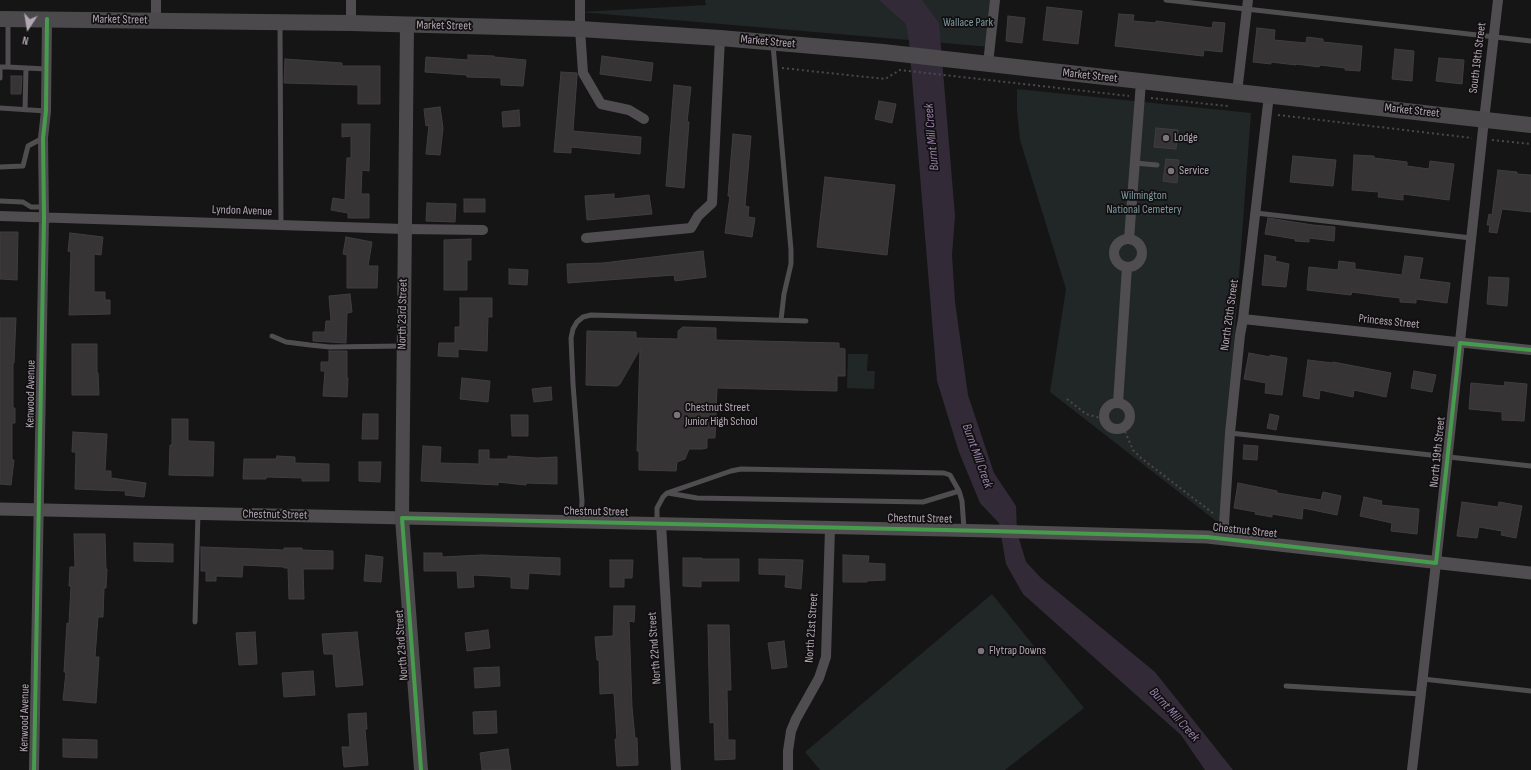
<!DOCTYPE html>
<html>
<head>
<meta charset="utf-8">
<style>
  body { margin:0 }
  #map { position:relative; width:1531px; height:770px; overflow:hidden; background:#151515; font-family:"Sofia Sans Condensed",sans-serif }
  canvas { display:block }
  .north { position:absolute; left:8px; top:8px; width:40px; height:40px; -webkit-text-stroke:3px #110f10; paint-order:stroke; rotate:192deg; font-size:11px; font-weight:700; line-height:16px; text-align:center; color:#b2a7b5 }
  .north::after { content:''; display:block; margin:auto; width:14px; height:18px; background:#b2a7b5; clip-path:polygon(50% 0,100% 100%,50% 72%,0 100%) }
</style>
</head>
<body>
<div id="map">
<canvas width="1531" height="770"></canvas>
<div class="north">N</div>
</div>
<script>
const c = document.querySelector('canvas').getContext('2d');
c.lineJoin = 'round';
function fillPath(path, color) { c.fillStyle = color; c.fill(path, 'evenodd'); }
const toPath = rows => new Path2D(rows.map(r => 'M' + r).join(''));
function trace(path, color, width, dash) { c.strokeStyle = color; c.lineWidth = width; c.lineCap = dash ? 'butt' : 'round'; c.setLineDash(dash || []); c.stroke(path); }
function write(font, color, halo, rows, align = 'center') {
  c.font = font + ' "Sofia Sans Condensed",sans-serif'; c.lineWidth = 3.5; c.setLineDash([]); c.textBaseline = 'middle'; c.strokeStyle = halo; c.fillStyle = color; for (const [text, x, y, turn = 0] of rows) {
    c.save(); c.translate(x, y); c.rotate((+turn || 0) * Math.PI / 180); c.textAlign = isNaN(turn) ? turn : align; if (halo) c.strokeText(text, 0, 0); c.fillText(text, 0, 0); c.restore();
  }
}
const green = toPath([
  [705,0,995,0,990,47,580,12,706,5],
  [1017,89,1251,113,1221,521,1216,521,1050,392,1066,289,1020,140,1017,111],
  [848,354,868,354,867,371,875,371,874,389,847,388],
  [992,594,1084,708,1005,770,820,770,805,752]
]);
const water = toPath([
  [879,0,922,0,939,23,955,216,952,255,955,302,968,395,994,473,1016,506,1017,532,1026,562,1041,578,1155,672,1233,770,1205,770,1181,735,1023,594,1006,564,999,523,980,503,959,452,937,381,909,42,906,24]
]);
const building = toPath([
  [1047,7,1082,11,1078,44,1043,40,1047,7],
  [1119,14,1134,15,1133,21,1156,23,1156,21,1212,28,1213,22,1225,23,1222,52,1204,50,1203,56,1115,46,1119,14],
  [1008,16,1025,18,1022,43,1006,41,1008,16],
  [1257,28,1275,30,1274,40,1306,43,1307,37,1323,39,1323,42,1362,46,1360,71,1345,70,1345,68,1320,65,1319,67,1296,64,1296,65,1271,62,1271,64,1253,62,1257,28],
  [1395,49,1414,51,1412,81,1392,79,1395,49],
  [468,55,494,56,494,57,526,60,523,86,501,85,501,78,467,77,467,75,425,72,426,57,468,60,468,55],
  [602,56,653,63,651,81,600,74,602,56],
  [1439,58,1464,60,1462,84,1436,81,1439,58],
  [285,59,342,63,342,66,380,66,380,104,358,104,358,85,284,83,285,59],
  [561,72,577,73,577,76,573,131,641,137,640,154,571,147,571,153,554,152,561,72],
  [11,76,22,76,21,94,11,94,11,76],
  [674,85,691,87,687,122,689,122,684,188,666,186,674,85],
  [879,101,896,104,892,123,875,119,879,101],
  [440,107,443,128,440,155,426,154,429,125,426,126,424,109,440,107],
  [519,110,520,126,503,127,502,112,519,110],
  [342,124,370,124,369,171,362,170,361,194,369,194,369,218,348,218,348,213,331,210,333,198,345,200,347,158,351,158,351,136,342,137,342,124],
  [1156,128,1178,130,1176,149,1154,147,1156,128],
  [733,134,751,136,745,206,749,207,748,217,755,218,752,237,725,233,730,196,728,196,733,134],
  [1354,155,1374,156,1374,158,1407,162,1407,166,1429,169,1430,161,1454,164,1449,200,1403,194,1403,200,1378,197,1379,192,1352,190,1354,155],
  [1293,156,1336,160,1333,186,1290,182,1293,156],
  [1166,159,1179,160,1177,183,1163,181,1166,159],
  [1498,170,1517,172,1517,174,1531,175,1531,212,1502,209,1497,233,1489,232,1490,225,1487,225,1489,214,1492,215,1498,170],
  [825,177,895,185,887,255,817,247,825,177],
  [614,194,614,199,649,195,652,214,587,220,585,196,614,194],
  [464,199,485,199,485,212,464,212,464,199],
  [427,203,456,204,455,222,426,221,427,203],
  [1268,218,1313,225,1335,227,1334,241,1309,238,1309,242,1295,241,1295,239,1265,234,1268,218],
  [0,232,18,232,17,280,0,279,0,232],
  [70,233,103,237,101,255,94,254,94,292,105,292,105,300,110,300,110,314,69,315,71,252,68,251,70,233],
  [346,237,372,242,368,266,378,266,377,288,347,288,347,255,343,254,346,237],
  [471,239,471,260,467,260,467,290,444,290,444,240,471,239],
  [703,251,706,277,675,281,674,275,568,283,567,264,603,263,703,251],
  [1265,255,1276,257,1275,261,1289,264,1286,287,1262,285,1265,255],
  [1405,256,1423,258,1419,279,1450,283,1447,303,1416,299,1416,303,1400,302,1400,298,1382,296,1352,292,1351,295,1307,290,1309,267,1338,270,1339,261,1355,263,1355,269,1402,275,1405,256],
  [509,269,528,270,527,285,509,284,509,269],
  [1489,277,1509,278,1507,306,1487,304,1489,277],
  [350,294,352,312,347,313,346,343,313,341,313,332,325,332,326,321,331,321,329,296,350,294],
  [460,298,492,298,492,317,488,317,487,351,458,349,458,357,438,356,439,343,455,343,455,327,460,327,460,298],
  [0,318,16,318,14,363,13,363,13,408,15,408,15,423,12,423,12,460,14,460,11,485,0,484,0,318],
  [683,327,716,328,716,340,839,343,839,348,845,349,845,376,837,376,837,391,717,388,715,438,707,438,707,448,702,449,689,449,685,459,677,462,676,471,639,470,639,451,637,451,640,349,620,384,617,386,586,385,587,331,636,332,636,338,678,339,678,331,683,327],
  [72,344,97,344,97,373,98,373,99,395,72,395,72,344],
  [329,351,347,351,347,378,348,378,347,397,323,396,325,371,321,371,321,362,329,362,329,351],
  [1249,353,1270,357,1270,355,1287,358,1282,395,1265,393,1266,383,1244,379,1249,353],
  [1308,360,1333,363,1333,362,1391,373,1386,397,1354,390,1353,397,1320,390,1319,399,1303,396,1308,360],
  [1414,371,1436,375,1432,392,1411,388,1414,371],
  [462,378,490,381,488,402,460,399,462,378],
  [1505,382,1527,384,1524,421,1502,420,1502,412,1469,409,1471,383,1504,386,1505,382],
  [551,387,552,400,534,402,532,389,551,387],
  [363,414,378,414,378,439,362,439,363,414],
  [1270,414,1279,416,1276,430,1267,428,1270,414],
  [511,415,528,415,528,436,512,436,511,415],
  [172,419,188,419,188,441,214,442,213,476,169,475,170,445,172,445,172,419],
  [73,432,107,434,105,471,111,471,111,478,146,483,144,497,125,495,126,491,75,489,76,452,72,452,73,432],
  [1244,445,1258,446,1257,460,1243,459,1244,445],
  [423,446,441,447,440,463,479,464,479,450,489,450,489,459,508,459,508,456,537,458,557,457,557,484,526,483,526,485,498,482,498,485,421,481,423,446],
  [277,456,295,457,295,463,329,464,329,481,302,481,302,478,266,477,266,479,243,479,244,459,276,459,277,456],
  [359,462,381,462,380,482,359,481,359,462],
  [1238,483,1277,491,1277,493,1321,500,1323,492,1341,496,1337,515,1303,508,1302,519,1272,514,1272,517,1255,514,1256,512,1234,508,1238,483],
  [1364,497,1382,501,1381,505,1419,509,1417,534,1391,531,1392,523,1360,516,1364,497],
  [1462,502,1498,507,1499,502,1522,506,1516,538,1501,535,1502,531,1479,527,1477,538,1457,536,1462,502],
  [74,534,105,534,106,569,107,569,106,588,104,588,103,617,98,617,95,657,99,657,96,703,63,700,66,672,64,672,67,623,69,624,71,586,69,586,70,567,75,567,74,534],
  [134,543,173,544,173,562,134,561,134,543],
  [201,547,284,550,284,548,302,548,302,550,333,551,333,569,303,569,304,599,289,599,288,568,284,568,284,567,243,565,242,577,216,576,216,581,206,581,206,571,201,571,201,547],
  [424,553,442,553,442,557,482,555,560,558,560,575,529,573,528,589,511,588,511,577,473,575,474,587,458,588,457,571,424,571,424,553],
  [366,555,383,557,381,582,364,581,366,555],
  [843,555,869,556,868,563,885,564,885,580,867,581,867,582,843,582,843,555],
  [683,558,702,558,702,559,739,559,739,581,701,581,701,587,683,586,683,558],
  [759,559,803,560,801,589,785,587,786,575,759,574,759,559],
  [610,560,633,560,632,578,624,578,624,587,610,587,610,560],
  [614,606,635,606,634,622,629,621,632,707,635,738,637,738,638,765,617,766,615,739,617,739,614,693,600,694,599,660,597,660,595,637,613,636,614,606],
  [708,625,729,625,731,690,727,690,728,740,735,740,735,759,715,760,714,722,710,723,708,625],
  [488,630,490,648,467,651,465,633,488,630],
  [255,632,257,664,239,665,236,633,255,632],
  [357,632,363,685,336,687,333,654,324,654,322,634,357,632],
  [784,641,787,667,772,669,768,643,784,641],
  [499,667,500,686,475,688,474,668,499,667],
  [313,671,315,695,284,697,282,673,313,671],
  [496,711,497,733,474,734,473,712,496,711],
  [366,713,367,729,365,729,368,765,344,767,342,747,350,747,348,714,366,713],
  [63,739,97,740,97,758,63,757,63,739],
  [508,749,511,770,482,770,480,753,508,749]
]);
const path = toPath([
  [782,68,885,79,900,70,1129,96],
  [1151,98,1228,106],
  [1278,115,1472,138],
  [1492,140,1531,144],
  [1067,399,1086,414,1104,419],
  [1123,427,1133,450,1141,458,1214,514]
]);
const service = toPath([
  [1166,0,1531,41],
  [280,25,281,225],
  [773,45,791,250,791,264,784,294,781,320],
  [0,67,8,67,8,22],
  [8,67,46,69],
  [0,78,0,67],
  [0,108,46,111],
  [25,110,26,68],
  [1135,163,1157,165],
  [0,167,23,166,28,146,43,138],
  [0,201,23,202,31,207,44,207],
  [1256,213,1471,238],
  [272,336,286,342,310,345,330,347,402,346],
  [1230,433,1531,466],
  [668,493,697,498,923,502,959,491],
  [581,522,582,501,573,384,571,338,573,329,577,322,583,317,591,315,806,321],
  [657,524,657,508,663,497,667,493,731,471,741,469,944,473,950,475,959,491,962,501,964,529],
  [195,622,198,513],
  [1423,679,1531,691],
  [1286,686,1421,694]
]);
const minor = toPath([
  [580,0,580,29,583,73,601,104,629,110,644,119],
  [156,21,156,0],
  [351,23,351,0],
  [988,64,995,0],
  [1237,92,1248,0],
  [0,216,404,229,483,230],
  [586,238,691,228,698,216,712,203,720,38],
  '1114 253a14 14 0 1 1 28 0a14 14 0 1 1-28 0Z',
  [1129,239,1141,82],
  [1243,319,1531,350],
  [1118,403,1127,267],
  '1104 416a13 13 0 1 1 26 0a13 13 0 1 1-26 0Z',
  [661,524,676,770],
  [1223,539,1230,433,1240,335,1243,319,1269,95],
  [34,770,44,217,43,138,46,111,47,19],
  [788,770,788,751,791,731,796,719,819,678,826,657,830,528],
  [1412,770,1436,563,1484,120,1498,0]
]);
const tertiary = toPath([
  [0,509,990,531,1207,537,1531,573]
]);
const secondary = toPath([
  [407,25,402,518,421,770]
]);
const primary = toPath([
  [0,19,351,23,580,29,720,38,883,52,1531,125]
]);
const cycleway = toPath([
  [34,770,44,217,43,138,46,111,47,19],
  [421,770,402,518,990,531,1207,537,1436,563,1460,343,1531,350]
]);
const markers = [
  [1166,138,4,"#7b747d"],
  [1171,171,4,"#7b747d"],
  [677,415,4,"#7b747d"],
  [981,651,4,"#7b747d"]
];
const streetNames = [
  ["Market Street",120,20,1],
  ["Market Street",444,26,1],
  ["Market Street",768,42,5],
  ["South 19th Street",1478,58,-83],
  ["Market Street",1090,76,6],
  ["Market Street",1412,111,6],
  ["Lyndon Avenue",242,211,2],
  ["North 23rd Street",403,314,-89],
  ["North 20th Street",1230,315,-82],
  ["Princess Street",1389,322,6],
  ["Kenwood Avenue",31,394,-89],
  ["North 19th Street",1438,452,-84],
  ["Chestnut Street",596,512,1],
  ["Chestnut Street",275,515,1],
  ["Chestnut Street",920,519,1],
  ["Chestnut Street",1245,531,6],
  ["North 21st Street",812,628,-86],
  ["North 23rd Street",402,645,-94],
  ["North 22nd Street",655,648,-94],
  ["Kenwood Avenue",25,718,-89]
];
const parkNames = [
  ["Wallace Park",968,23],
  ["Wilmington",1144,196],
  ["National Cemetery",1144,210]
];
const poiNames = [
  ["Lodge",1174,138],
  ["Service",1179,171],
  ["Chestnut Street",685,408],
  ["Junior High School",685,422],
  ["Flytrap Downs",989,651]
];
const waterNames = [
  ["Burnt Mill Creek",932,137,-95],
  ["Burnt Mill Creek",977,456,70],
  ["Burnt Mill Creek",1174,715,48]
];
fillPath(green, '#212627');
fillPath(water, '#322b37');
fillPath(building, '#363435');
trace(building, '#403d41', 1);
trace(path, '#4b484c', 2, [2, 3]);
trace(service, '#504d50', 5);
trace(minor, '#504d50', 10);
trace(tertiary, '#504d50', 13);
trace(secondary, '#4c4a4c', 14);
trace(primary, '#4b494c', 16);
trace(cycleway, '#469c4c', 4);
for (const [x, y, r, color] of markers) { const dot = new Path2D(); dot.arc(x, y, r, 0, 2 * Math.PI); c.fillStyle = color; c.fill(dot); trace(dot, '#110f10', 1.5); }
write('12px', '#b2a7b5', '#110f10', streetNames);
write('12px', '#7f999f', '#110f10', parkNames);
write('12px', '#b2a7b5', '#110f10', poiNames, 'left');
write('italic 13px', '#9b80ae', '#110f10', waterNames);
</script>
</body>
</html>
